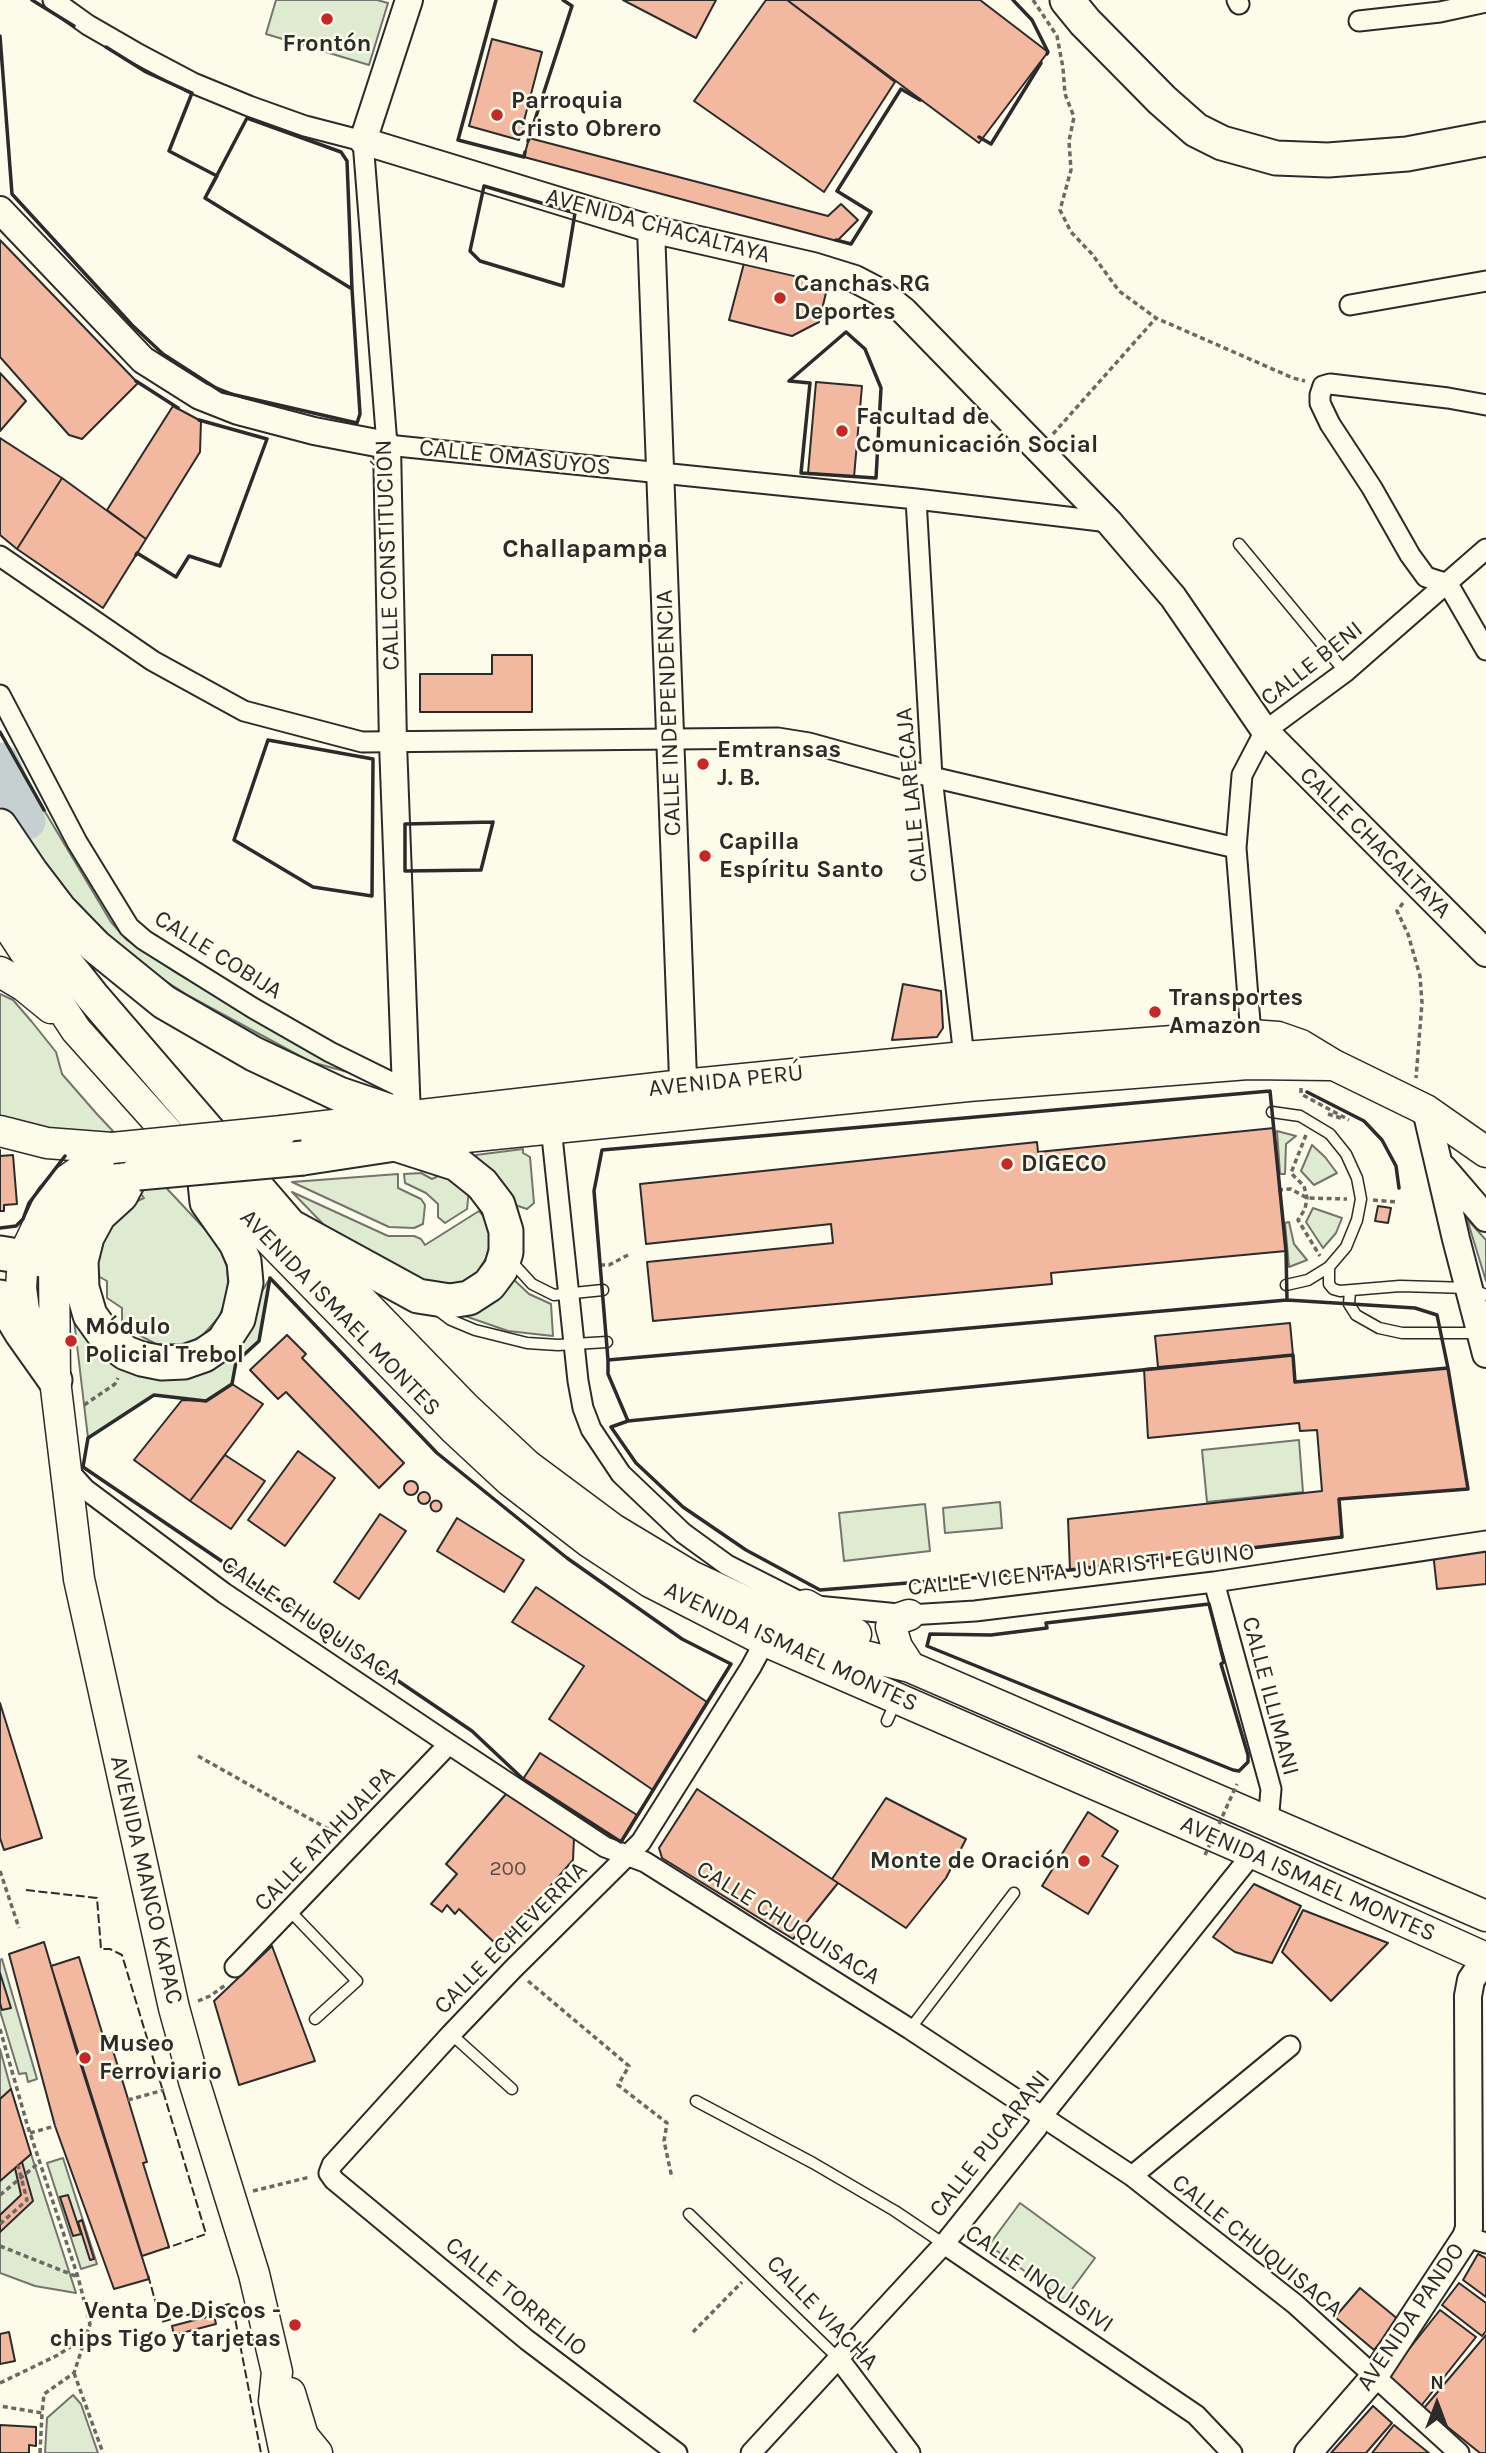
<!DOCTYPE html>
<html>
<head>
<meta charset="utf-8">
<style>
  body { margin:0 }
  #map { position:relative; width:1486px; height:2453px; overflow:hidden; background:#fdfbea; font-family:Karla,sans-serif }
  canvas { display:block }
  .north { position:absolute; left:1402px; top:2369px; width:70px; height:70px; -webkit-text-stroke:5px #fdfbea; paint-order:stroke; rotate:0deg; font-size:19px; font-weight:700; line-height:28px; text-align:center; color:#2b2b2b }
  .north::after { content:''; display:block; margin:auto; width:24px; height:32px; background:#2b2b2b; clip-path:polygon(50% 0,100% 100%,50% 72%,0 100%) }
</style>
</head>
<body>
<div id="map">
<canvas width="1486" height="2453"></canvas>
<div class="north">N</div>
</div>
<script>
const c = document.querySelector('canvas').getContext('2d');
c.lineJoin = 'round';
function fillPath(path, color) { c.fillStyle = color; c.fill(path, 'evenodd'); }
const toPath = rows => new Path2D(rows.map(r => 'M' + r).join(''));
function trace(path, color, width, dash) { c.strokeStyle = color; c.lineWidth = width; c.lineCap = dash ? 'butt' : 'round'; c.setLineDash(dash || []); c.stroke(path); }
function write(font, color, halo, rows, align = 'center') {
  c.font = font + ' Karla,sans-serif'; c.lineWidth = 5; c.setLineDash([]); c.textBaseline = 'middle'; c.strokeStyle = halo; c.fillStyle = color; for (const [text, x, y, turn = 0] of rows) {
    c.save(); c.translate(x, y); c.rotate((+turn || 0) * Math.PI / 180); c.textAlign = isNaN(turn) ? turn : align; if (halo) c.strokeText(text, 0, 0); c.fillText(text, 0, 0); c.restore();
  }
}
const green = toPath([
  [276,0,377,0,388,3,369,65,266,34,276,0],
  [44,810,111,922,127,940,178,974,355,1074,311,1062,189,996,126,956,86,920,12,829,44,810],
  [0,994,13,1000,32,1022,56,1052,62,1074,96,1113,217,1242,227,1267,228,1282,226,1300,219,1317,202,1336,186,1344,156,1344,122,1326,122,1308,107,1298,107,1281,98,1276,98,1248,110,1226,131,1204,144,1198,93,1132,64,1133,0,1117,0,994],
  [1277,1131,1296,1136,1286,1144,1285,1174,1280,1174,1277,1131],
  [1312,1145,1325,1157,1337,1173,1314,1185,1301,1171,1312,1145],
  [523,1149,523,1153,530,1157,534,1203,527,1209,515,1205,474,1159,476,1155,523,1149],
  [421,1173,432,1179,442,1174,469,1190,467,1209,445,1223,438,1217,438,1204,426,1193,405,1183,404,1174,421,1173],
  [398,1174,398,1188,421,1199,425,1205,423,1224,414,1228,389,1227,292,1182,398,1174],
  [292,1192,388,1236,414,1236,421,1239,425,1245,479,1211,486,1219,491,1240,486,1258,472,1280,453,1287,426,1284,325,1226,292,1192],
  [1313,1208,1342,1218,1336,1233,1323,1248,1306,1222,1313,1208],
  [1467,1219,1486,1240,1486,1281,1467,1219],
  [1289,1222,1294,1244,1307,1260,1289,1267,1285,1223,1289,1222],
  [511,1277,529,1294,551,1304,553,1336,508,1331,465,1316,478,1310,511,1277],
  [270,1278,259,1341,236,1362,232,1384,206,1401,154,1395,88,1438,72,1303,161,1377,261,1293,270,1278],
  [1299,1440,1303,1492,1207,1502,1202,1450,1299,1440],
  [1000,1502,1002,1528,945,1533,943,1508,1000,1502],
  [925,1504,930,1551,844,1561,839,1513,925,1504],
  [2,1959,37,2079,28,2082,26,2073,19,2074,0,2011,0,1960,2,1959],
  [0,2049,11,2089,0,2099,0,2049],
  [31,2154,76,2293,35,2286,0,2273,0,2181,31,2154],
  [63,2158,97,2264,81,2269,47,2163,63,2158],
  [1020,2203,1095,2258,1064,2300,989,2245,1020,2203],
  [73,2395,81,2404,98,2453,45,2453,47,2418,73,2395]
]);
const river = toPath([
  [0,761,27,821]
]);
const building = toPath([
  [623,0,716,0,696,38,623,0],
  [766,0,787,0,895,82,824,192,694,101,766,0],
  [787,0,980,0,1048,52,979,143,787,0],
  [492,39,542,52,519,140,469,126,492,39],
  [529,138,828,216,841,204,858,220,837,241,524,157,529,138],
  [0,240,138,383,82,439,69,435,0,357,0,240],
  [747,252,830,276,819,322,792,336,729,320,747,252],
  [0,373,26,401,0,431,0,373],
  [816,382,862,386,854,477,808,473,816,382],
  [173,406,201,421,200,452,146,539,107,510,173,406],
  [0,438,62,478,17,549,0,535,0,438],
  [62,478,146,539,103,608,17,549,62,478],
  [492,655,532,655,532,712,420,712,420,674,492,674,492,655],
  [903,984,941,991,943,1028,937,1037,892,1040,903,984],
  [1274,1128,1286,1251,1051,1273,1052,1284,653,1321,647,1262,833,1243,831,1224,646,1244,640,1184,1037,1142,1038,1152,1274,1128],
  [0,1150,0,1156,13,1155,17,1204,4,1205,4,1211,0,1211,0,1150],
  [1378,1206,1391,1208,1388,1223,1375,1221,1378,1206],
  [1290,1323,1293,1355,1158,1367,1155,1336,1290,1323],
  [287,1335,306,1354,302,1358,404,1463,379,1488,286,1392,278,1399,250,1370,287,1335],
  [1293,1355,1295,1382,1448,1368,1468,1489,1339,1499,1342,1537,1070,1570,1068,1519,1322,1491,1317,1430,1300,1431,1299,1423,1148,1438,1144,1369,1293,1355],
  [232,1384,263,1404,190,1501,134,1460,182,1400,206,1401,232,1384],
  [298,1451,335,1478,285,1546,248,1520,298,1451],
  [225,1455,265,1481,231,1529,190,1501,225,1455],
  '404 1488a7 7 0 1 1 14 0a7 7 0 1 1-14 0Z',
  '418 1498a6 6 0 1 1 12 0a6 6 0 1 1-12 0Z',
  '430.5 1506a5.5 5.5 0 1 1 11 0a5.5 5.5 0 1 1-11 0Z',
  [380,1514,406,1531,359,1599,334,1582,380,1514],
  [457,1518,524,1560,504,1592,437,1551,457,1518],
  [1486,1544,1486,1584,1437,1589,1433,1552,1486,1544],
  [536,1587,707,1702,653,1790,549,1719,584,1666,512,1622,536,1587],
  [0,1703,42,1838,4,1850,0,1838,0,1703],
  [540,1753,637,1815,621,1842,523,1779,540,1753],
  [697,1789,838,1883,793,1939,662,1858,659,1848,697,1789],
  [506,1794,574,1838,573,1860,498,1946,459,1909,455,1914,447,1905,442,1912,431,1904,457,1874,446,1864,506,1794],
  [886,1798,966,1839,946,1878,906,1928,832,1879,886,1798],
  [1088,1812,1118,1831,1102,1856,1118,1866,1088,1914,1042,1886,1088,1812],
  [1254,1884,1301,1906,1272,1963,1235,1952,1213,1937,1254,1884],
  [1303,1910,1388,1943,1331,2001,1282,1952,1303,1910],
  [44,1942,76,2050,149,2279,114,2289,55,2126,9,1954,44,1942],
  [272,1946,315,2061,239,2085,214,2001,272,1946],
  [79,1957,104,2039,109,2038,125,2089,147,2162,143,2163,169,2247,142,2256,51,1966,79,1957],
  [0,1973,11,2008,2,2010,0,2003,0,1973],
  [11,2089,31,2154,0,2181,0,2099,11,2089],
  [22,2162,33,2201,0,2232,0,2215,21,2195,15,2168,22,2162],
  [68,2195,81,2234,73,2236,60,2197,68,2195],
  [82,2220,94,2259,90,2260,78,2222,82,2220],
  [1478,2254,1486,2258,1486,2297,1463,2280,1478,2254],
  [1459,2283,1486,2303,1486,2331,1482,2336,1442,2305,1459,2283],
  [1360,2288,1399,2320,1374,2350,1335,2317,1360,2288],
  [1440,2310,1476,2337,1421,2406,1386,2378,1440,2310],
  [214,2315,216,2324,174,2335,172,2326,214,2315],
  [9,2332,15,2361,0,2364,0,2334,9,2332],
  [1486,2335,1486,2453,1480,2453,1424,2408,1486,2335],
  [1373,2406,1392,2423,1366,2453,1331,2453,1373,2406],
  [0,2425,36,2427,36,2446,29,2445,29,2453,0,2453,0,2425],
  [1394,2425,1429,2453,1372,2453,1394,2425]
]);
const path = toPath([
  [1033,0,1057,36,1063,68,1065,94,1074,117,1069,141,1071,170,1060,210,1071,232,1092,254,1119,291,1156,318,1293,378,1305,381],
  [1053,434,1156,318],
  [1403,903,1397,911,1408,934,1420,976,1422,1003,1416,1078],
  [1301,1088,1301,1094,1349,1120],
  [1328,1114,1344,1119],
  [1306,1135,1291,1173,1304,1186,1307,1198,1305,1209,1298,1220,1320,1256],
  [1278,1190,1291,1189,1307,1198,1347,1199],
  [1373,1200,1397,1202],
  [600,1265,609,1265,628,1255],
  [84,1405,115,1384,118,1378],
  [198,1756,337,1834],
  [0,1871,19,1928],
  [528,1981,629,2066,618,2085,667,2123,664,2141,672,2178],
  [198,2001,210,1996,227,1984],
  [0,2029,27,2124,78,2277,90,2324,74,2373,44,2394,42,2413,0,2406],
  [128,2100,164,2090],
  [30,2133,55,2126],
  [253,2191,310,2177],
  [0,2195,40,2162],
  [0,2246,78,2277],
  [693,2332,742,2282],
  [74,2373,103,2453],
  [0,2383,58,2355,84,2338],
  [40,2453,42,2413]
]);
const lane = toPath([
  [1239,544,1345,672],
  [1272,1112,1300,1116,1330,1134,1346,1154,1357,1178,1361,1199,1357,1220,1346,1247,1329,1267,1308,1280,1286,1285],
  [512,1262,532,1284,554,1295,603,1290],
  [1329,1267,1329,1284,1333,1289,1340,1291,1400,1286,1469,1288,1486,1295],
  [1350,1291,1349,1304,1356,1315,1379,1328,1402,1333,1480,1333],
  [439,1311,451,1320,475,1330,527,1343,558,1345,607,1342],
  [887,1721,895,1703],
  [289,1910,357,1981,315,2019],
  [910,2029,1014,1893],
  [451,2034,512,2089],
  [696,2101,813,2163,895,2211,944,2244],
  [689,2214,839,2359]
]);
const street = toPath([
  [53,0,88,25,140,55,193,83,249,106,305,126,363,141,387,445,916,499,1109,522],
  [1237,0,1239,4],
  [1359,21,1440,12,1486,2],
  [1350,305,1486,281],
  [1486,405,1448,398,1330,384,1323,386,1320,395,1320,403,1330,424,1372,488,1410,555,1426,577,1448,584,1486,650],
  [916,499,932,777,965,1066],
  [0,556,153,661,244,711,362,742,778,738,809,743,932,777,1236,848],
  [0,695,77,842,129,927,144,940,253,1008,330,1052,405,1089],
  [1250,1046,1251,1035,1236,848,1242,775,1265,731,1345,672,1486,549],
  [551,1127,578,1381,583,1408,591,1429,621,1474,683,1533,727,1565,806,1605,909,1615,975,1611,1214,1582,1486,1541],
  [67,1469,85,1489,224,1593,449,1744,605,1847,645,1862,910,2029,1132,2176,1295,2304,1459,2453],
  [1214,1582,1271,1789,1268,1823],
  [235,1967,449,1744],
  [1132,2176,1290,2046],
  [1466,2237,1486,2243],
  [944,2244,1196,2415,1232,2453],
  [839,2359,910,2453],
  [677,2453,527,2340,334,2180,329,2173,332,2165,451,2034,513,1969,641,1842,751,1667,765,1641],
  [751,2453,944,2244,1037,2128,1043,2115,1253,1853]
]);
const secondary = toPath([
  [409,0,363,141,651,229,813,266,855,279,880,292,904,311,1109,522,1173,597,1265,731,1486,953],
  [0,210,143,360,200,396,238,411,314,431,387,445,393,743,407,1117],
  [651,229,684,1105],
  [1426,1110,1456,1239,1486,1354],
  [1443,1168,1486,1218],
  [1308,2453,1374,2377,1466,2237,1469,2228,1468,1996,1471,1980,1486,1958]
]);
const primary = toPath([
  [0,914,76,1030,204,1173,455,1430,510,1481,589,1542,650,1582,765,1641,1253,1853,1486,1958],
  [0,972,24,986,51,1008],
  [0,1131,47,1143,112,1148],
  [282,1131,683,1085,964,1057,1251,1035,1278,1037,1301,1045,1334,1065,1426,1110,1486,1152],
  [397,1144,968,1086,1248,1064,1330,1065],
  [300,1237,465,1407,527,1465,613,1529,691,1576,861,1655,910,1667,1486,1916],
  [54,1262,55,1380,79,1579,174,2008,194,2081,254,2274,277,2372,274,2401,285,2453],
  [36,1340,24,1310,21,1288,23,1257,51,1198,67,1180,112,1148],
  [806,1605,856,1634],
  [909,1615,894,1620,891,1627,897,1647,910,1667],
  [290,2393,303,2436,317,2453]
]);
const highway = toPath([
  [1067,0,1085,22,1162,100,1196,130,1222,143,1276,158,1328,160,1407,154,1486,139],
  [0,826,31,872,60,910,95,946,164,1002,254,1054,339,1094,407,1117],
  [0,870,46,938,92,996,290,1226,418,1296,450,1301,469,1298,489,1285,501,1269,506,1252,506,1231,498,1205,482,1184,457,1164,395,1144,303,1158],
  [131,1176,121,1195,99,1215,87,1237,81,1261,82,1288,90,1315,108,1340,126,1353,142,1359,162,1363,184,1362,204,1355,223,1342,238,1319,246,1283,244,1261,236,1243,207,1202,204,1173],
  [0,1253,54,1262,65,1227,79,1204,91,1191,114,1180],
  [0,1297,21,1332,55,1380]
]);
const pathBridge = toPath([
  [1205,1855,1237,1784],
  [0,2224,27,2200,18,2165]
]);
const primaryBridge = toPath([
  [112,1148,282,1131]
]);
const highwayBridge = toPath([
  [138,1173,303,1158]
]);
const fence = toPath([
  [26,1890,97,1898,101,1949,110,1949,122,1955,206,2234,167,2248],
  [148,2275,161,2322,229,2304,233,2308,261,2453]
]);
const wall = toPath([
  [32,0,74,26],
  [496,0,458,140,524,157,525,152],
  [1013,0,1032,20,1048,52,1047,54],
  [0,36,12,194,132,325,163,354,222,392,357,423,360,414,352,289,205,198,217,176,169,151,192,93,146,72,106,47],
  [247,118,341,152,347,161,352,289,205,198,247,118],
  [979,137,991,144,1041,63],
  [528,141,572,6,563,0],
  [484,186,575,213,563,286,480,261,470,251,484,186],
  [836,240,851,244,871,212,837,191,901,89,920,100],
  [846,332,865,349,881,388,876,478,801,473,810,383,789,381,846,332],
  [136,381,178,408],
  [136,555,137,553,176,577,189,556,220,566,267,439,199,420],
  [0,732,44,810],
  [268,740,373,759,372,896,313,887,234,840,268,740],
  [493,822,481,870,405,871,405,824,493,822],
  [1270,1091,1286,1251,1287,1300,608,1360,594,1191,602,1150,1270,1091],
  [1307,1092,1364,1121,1382,1140,1396,1166,1399,1188],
  [0,1228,16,1226,23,1219,29,1203,65,1156],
  [270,1278,437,1453,567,1558,682,1639,731,1664,621,1842,523,1779,472,1731,83,1467,88,1438,154,1395,206,1401,232,1384,236,1362,259,1341,270,1278],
  [1287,1300,1415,1308,1437,1315,1448,1368,1295,1382,1293,1355,628,1421,608,1374,608,1360,1287,1300],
  [1293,1355,1295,1382,1448,1368,1468,1489,1339,1499,1342,1537,1070,1570,820,1590,746,1550,683,1507,636,1463,611,1427,628,1421,1293,1355],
  [1209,1604,1224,1662,1221,1664,1248,1755,1248,1762,1239,1771,1233,1770,927,1646,930,1634,991,1635,1047,1628,1046,1623,1209,1604]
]);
const markers = [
  [327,19,7,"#c62828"],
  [497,115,7,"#c62828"],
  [780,298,7,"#c62828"],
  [842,431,7,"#c62828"],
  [703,764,7,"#c62828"],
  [705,856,7,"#c62828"],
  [1155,1012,7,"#c62828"],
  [1007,1164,7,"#c62828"],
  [71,1341,7,"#c62828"],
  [1084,1861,7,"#c62828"],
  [85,2058,7,"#c62828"],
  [295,2325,7,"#c62828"]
];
const numberNames = [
  ["200",508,1869]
];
const poiNames = [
  ["Frontón",327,44,"center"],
  ["Parroquia",511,101],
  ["Cristo Obrero",511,129],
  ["Canchas RG",794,284],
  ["Deportes",794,312],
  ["Facultad de",856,417],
  ["Comunicación Social",856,445],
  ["Emtransas",717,750],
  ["J. B.",717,778],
  ["Capilla",719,842],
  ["Espíritu Santo",719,870],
  ["Transportes",1169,998],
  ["Amazon",1169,1026],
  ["DIGECO",1021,1164],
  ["Módulo",85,1327],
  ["Policial Trebol",85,1355],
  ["Monte de Oración",1070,1861,"right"],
  ["Museo",99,2044],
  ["Ferroviario",99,2072],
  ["Venta De Discos -",281,2311,"right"],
  ["chips Tigo y tarjetas",281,2339,"right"]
];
const streetNames = [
  ["AVENIDA CHACALTAYA",658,226,15],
  ["CALLE OMASUYOS",515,458,6],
  ["CALLE CONSTITUCIÓN",388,555,-92],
  ["CALLE BENI",1312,664,-38],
  ["CALLE INDEPENDENCIA",669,713,-92],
  ["CALLE LARECAJA",912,795,-95],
  ["CALLE CHACALTAYA",1375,843,45],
  ["CALLE COBIJA",218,955,32],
  ["AVENIDA PERÚ",726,1081,-6],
  ["AVENIDA ISMAEL MONTES",340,1313,46],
  ["CALLE VICENTA JUARISTI EGUINO",1081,1570,-6],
  ["CALLE CHUQUISACA",311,1621,34],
  ["AVENIDA ISMAEL MONTES",791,1647,25],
  ["CALLE ILLIMANI",1270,1696,75],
  ["CALLE ATAHUALPA",325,1839,-46],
  ["AVENIDA ISMAEL MONTES",1308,1879,24],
  ["AVENIDA MANCO KAPAC",146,1880,77],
  ["CALLE CHUQUISACA",788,1923,32],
  ["CALLE ECHEVERRIA",511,1938,-45],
  ["CALLE PUCARANI",990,2144,-52],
  ["CALLE CHUQUISACA",1257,2246,39],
  ["CALLE INQUISIVI",1039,2279,34],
  ["CALLE TORRELIO",516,2297,39],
  ["CALLE VIACHA",822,2313,46],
  ["AVENIDA PANDO",1411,2317,-56]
];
const neighbourhoodNames = [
  ["Challapampa",585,550]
];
fillPath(green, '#deebd1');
trace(green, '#74746e', 2);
trace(river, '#c7d0d0', 37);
fillPath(building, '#f2b8a0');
trace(building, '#2b2b2b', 2);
trace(lane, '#2b2b2b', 13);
trace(street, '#2b2b2b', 23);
trace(secondary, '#2b2b2b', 30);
trace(primary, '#2b2b2b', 33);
trace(highway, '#2b2b2b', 37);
trace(path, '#6a6964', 3.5, [5, 3.5]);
trace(lane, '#fdfbea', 10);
trace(street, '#fdfbea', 19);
trace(secondary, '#fdfbea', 26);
trace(primary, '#fdfbea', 30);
trace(highway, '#fdfbea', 33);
trace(primaryBridge, '#2b2b2b', 33, []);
trace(highwayBridge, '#2b2b2b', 37, []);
trace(pathBridge, '#6a6964', 3.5, [5, 3.5]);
trace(primaryBridge, '#fdfbea', 30);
trace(highwayBridge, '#fdfbea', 33);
trace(fence, '#2b2b2b', 2, [9, 3.5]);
trace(wall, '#2b2b2b', 3.5);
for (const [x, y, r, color] of markers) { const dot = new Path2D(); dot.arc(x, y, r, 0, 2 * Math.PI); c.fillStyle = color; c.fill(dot); trace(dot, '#fdfbea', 2.5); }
write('21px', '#5d4e48', null, numberNames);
write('bold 24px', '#2b2b2b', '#fdfbea', poiNames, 'left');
write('24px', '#2b2b2b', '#fdfbea', streetNames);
write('bold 26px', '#2b2b2b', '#fdfbea', neighbourhoodNames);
</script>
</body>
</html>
